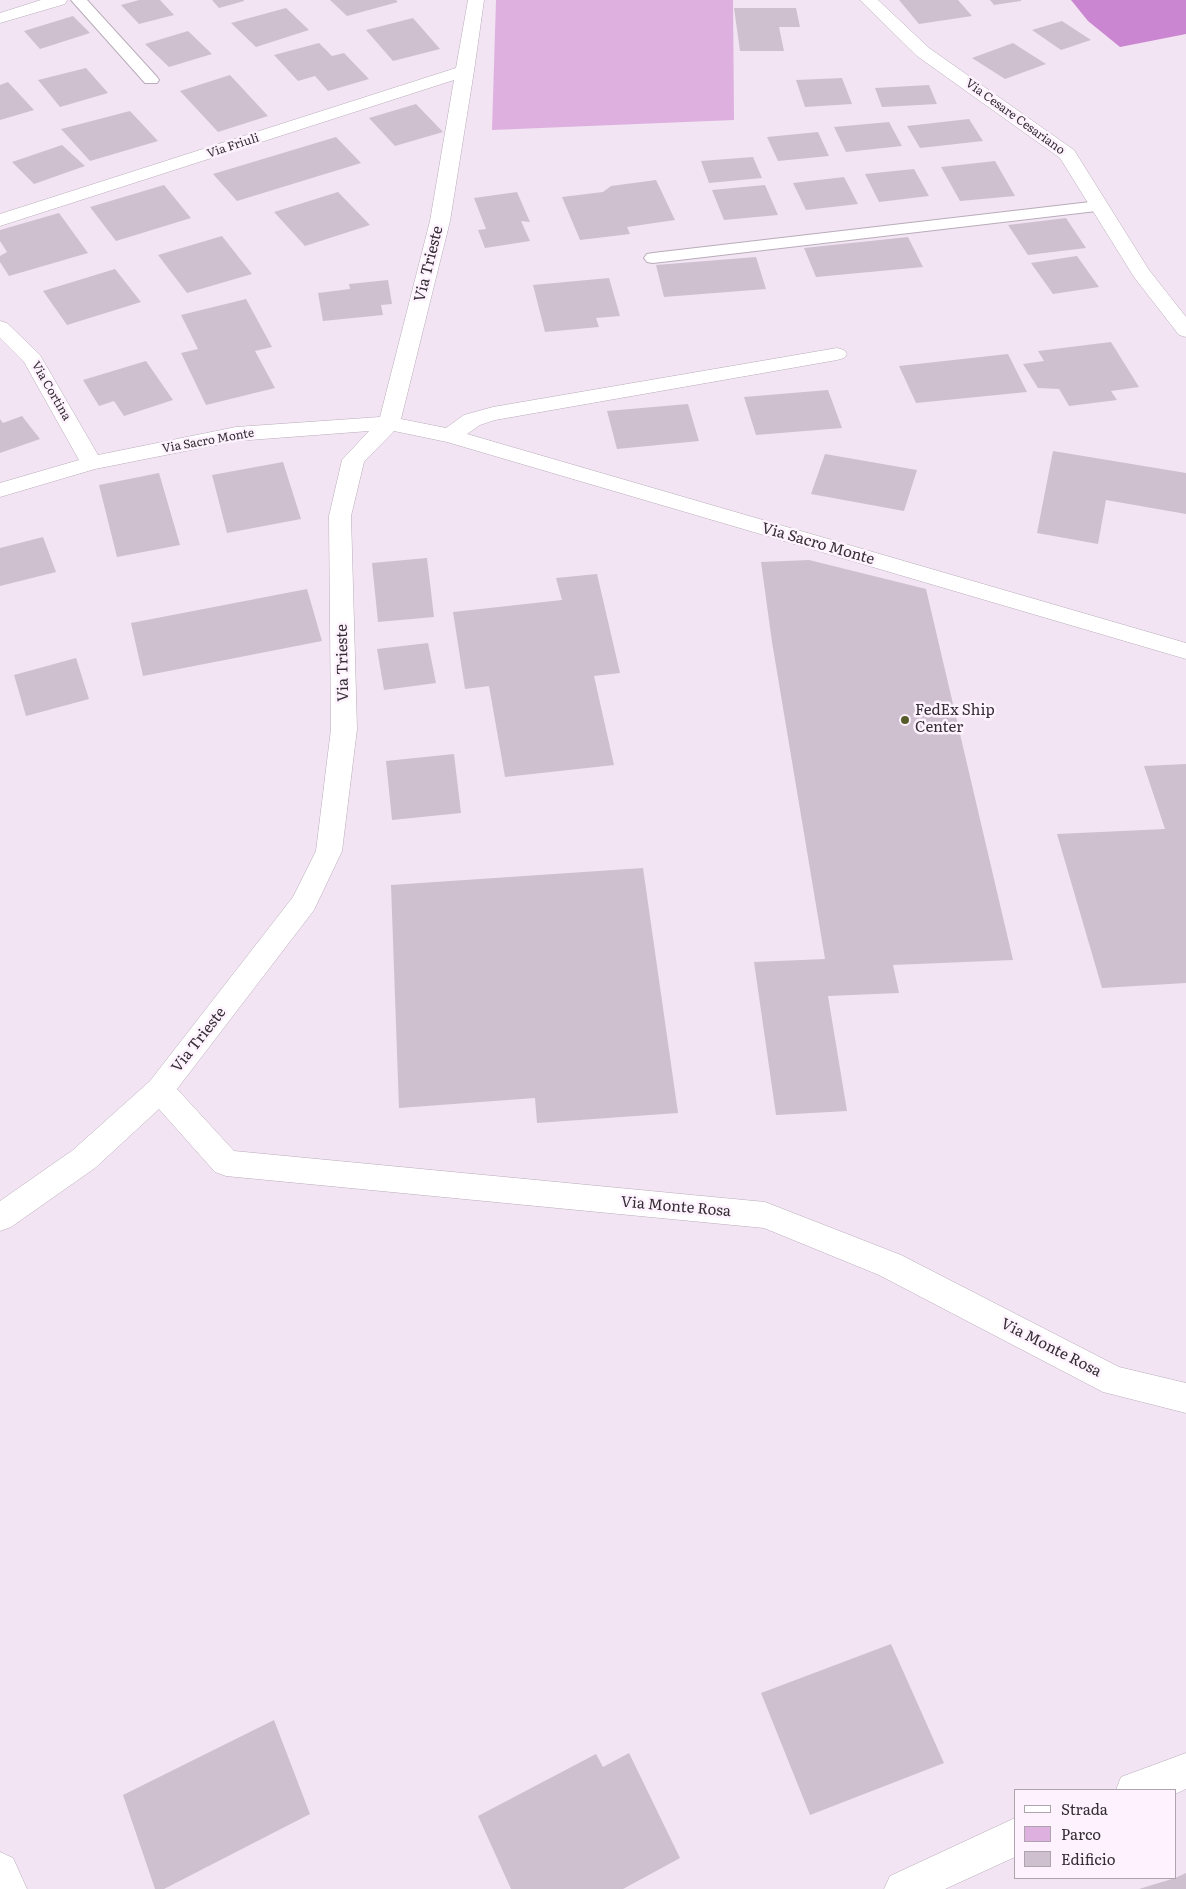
<!DOCTYPE html>
<html>
<head>
<meta charset="utf-8">
<style>
  body { margin:0 }
  #map { position:relative; width:1186px; height:1889px; overflow:hidden; background:#f2e4f3; font-family:Literata,serif }
  canvas { display:block }
  .legend { position:absolute; left:1014px; top:1789px; width:162px; height:90px; box-sizing:border-box; background:#fdf2fe; border:1px solid #ada4ad; margin:0; padding:6px 9px; list-style:none; font-size:15px; color:#342e34 }
  .legend li { display:flex; align-items:center; gap:10px; height:25px }
  .legend b { width:25px; border:1px solid #ada4ad }
</style>
</head>
<body>
<div id="map">
<canvas width="1186" height="1889"></canvas>
<ul class="legend">
<li><b style="height:6px;background:#fff"></b>Strada</li>
<li><b style="height:14px;background:#ddb0e0"></b>Parco</li>
<li><b style="height:14px;background:#cec0cf"></b>Edificio</li>
</ul>
</div>
<script>
const c = document.querySelector('canvas').getContext('2d');
c.lineJoin = 'round';
function fillPath(path, color) { c.fillStyle = color; c.fill(path, 'evenodd'); }
const toPath = rows => new Path2D(rows.map(r => 'M' + r).join(''));
function trace(path, color, width, dash) { c.strokeStyle = color; c.lineWidth = width; c.lineCap = dash ? 'butt' : 'round'; c.setLineDash(dash || []); c.stroke(path); }
function write(font, color, halo, rows, align = 'center') {
  c.font = font + ' Literata,serif'; c.lineWidth = 5; c.setLineDash([]); c.textBaseline = 'middle'; c.strokeStyle = halo; c.fillStyle = color; for (const [text, x, y, turn = 0] of rows) {
    c.save(); c.translate(x, y); c.rotate((+turn || 0) * Math.PI / 180); c.textAlign = isNaN(turn) ? turn : align; if (halo) c.strokeText(text, 0, 0); c.fillText(text, 0, 0); c.restore();
  }
}
const green = toPath([
  [496,0,733,0,734,120,492,130]
]);
const forest = toPath([
  [1071,0,1186,0,1186,34,1120,47,1088,21]
]);
const building = toPath([
  [139,0,160,0,174,15,139,24,121,5],
  [212,0,244,0,244,1,219,8],
  [330,0,396,0,398,2,347,16],
  [899,0,958,0,972,16,919,24],
  [990,0,1021,0,1021,1,994,5],
  [286,8,309,30,256,47,231,23],
  [734,8,796,8,800,27,779,27,784,51,740,51],
  [73,16,90,33,40,49,24,31],
  [413,18,440,49,393,61,366,30],
  [1062,21,1091,40,1061,50,1032,30],
  [188,31,212,54,169,67,145,44],
  [319,43,332,56,344,53,369,79,328,91,315,76,298,81,274,55],
  [1013,43,1046,64,1005,79,972,58],
  [86,68,108,93,60,107,38,80],
  [230,75,268,116,218,132,180,91],
  [842,78,852,104,805,107,796,80],
  [8,82,34,110,0,120,0,85],
  [929,85,937,104,882,107,875,88],
  [416,104,443,132,395,146,369,118],
  [130,111,158,141,90,161,61,129],
  [969,119,983,141,920,148,907,126],
  [889,122,902,146,846,152,834,127],
  [818,132,829,156,778,161,767,137],
  [336,137,361,163,237,201,213,174],
  [62,145,85,166,34,184,12,162],
  [753,157,762,178,709,183,701,161],
  [995,161,1015,196,960,201,941,167],
  [914,169,929,196,879,202,865,174],
  [844,177,858,204,806,210,793,183],
  [656,180,675,220,627,227,630,234,580,240,562,197,603,192,611,186],
  [164,185,191,218,116,241,90,207],
  [765,185,778,215,724,220,712,190],
  [338,192,370,225,305,246,274,212],
  [517,192,530,222,521,221,530,241,485,248,478,230,486,229,474,198],
  [59,213,88,253,9,276,0,262,0,256,7,252,0,241,0,230],
  [1066,218,1086,248,1028,255,1008,225],
  [222,236,252,274,187,293,158,255],
  [908,237,923,267,816,277,804,248],
  [1077,256,1099,287,1053,294,1031,263],
  [756,257,766,289,664,297,656,265],
  [115,269,141,302,67,325,43,291],
  [609,278,620,316,596,318,599,327,545,332,533,285],
  [388,280,392,304,381,305,383,315,323,321,318,293,350,289,349,284],
  [246,299,272,347,255,351,275,388,206,405,181,353,198,349,181,315],
  [1111,342,1139,387,1111,391,1117,400,1069,406,1059,389,1038,388,1023,364,1044,361,1038,351],
  [1008,354,1027,392,916,403,899,366],
  [146,361,173,400,124,416,114,401,99,406,83,380],
  [828,390,842,428,756,435,744,397],
  [688,404,699,441,617,449,607,411],
  [22,416,40,439,0,453,0,419,3,423],
  [1053,451,1186,473,1186,514,1106,500,1098,544,1037,533],
  [825,454,917,470,904,511,811,494],
  [283,462,301,519,227,533,212,475],
  [159,473,180,545,117,557,99,485],
  [43,537,56,572,0,586,0,548],
  [427,558,434,617,378,622,372,563],
  [809,560,926,589,1013,960,893,965,899,993,828,996,847,1111,776,1115,754,962,825,959,772,642,761,562],
  [597,574,620,673,594,676,614,765,505,777,489,686,465,689,453,612,562,600,556,578],
  [307,589,322,641,143,676,131,623],
  [428,643,436,683,384,690,377,649],
  [76,658,89,699,26,716,14,675],
  [454,754,461,813,392,820,386,761],
  [1186,764,1186,983,1102,988,1057,834,1165,829,1144,766],
  [643,868,678,1113,537,1123,535,1098,399,1108,391,885],
  [891,1644,944,1763,810,1815,761,1693],
  [274,1720,310,1814,164,1889,155,1889,123,1795],
  [629,1753,680,1858,623,1889,511,1889,478,1816,596,1754,603,1767],
  [1186,1873,1186,1889,1139,1889,1175,1878]
]);
const service = toPath([
  [71,0,87,0,157,77,159,80,157,83,145,83,71,0],
  [1099,201,1105,202,1108,206,1105,210,653,263,647,262,644,258,647,254,653,253,1099,201]
]);
const minor = toPath([
  [41,0,67,0,65,4,0,23,0,13,41,0],
  [468,0,484,0,474,71,450,221,401,419,446,428,464,415,493,407,837,348,844,350,847,354,844,358,837,360,495,420,480,425,467,434,1186,643,1186,659,447,442,394,431,364,462,351,516,357,729,342,851,314,910,177,1089,234,1151,765,1202,901,1255,1119,1367,1186,1383,1186,1413,1103,1392,879,1275,764,1228,226,1176,215,1172,159,1109,95,1168,11,1227,0,1231,0,1201,73,1150,150,1081,293,897,316,851,331,729,329,516,342,460,369,431,236,441,95,469,0,497,0,483,79,460,24,362,0,338,0,321,7,323,40,355,98,455,236,427,380,417,430,221,454,80,0,226,0,214,456,68,468,0],
  [860,0,878,0,929,48,1074,150,1149,270,1186,317,1186,337,1179,335,1134,277,1060,158,917,56,860,0],
  [1186,1753,1186,1789,1175,1794,1175,1790,1116,1790,1121,1777,1186,1753],
  [1015,1818,1015,1857,945,1889,884,1889,890,1876,1015,1818],
  [0,1852,13,1858,27,1889,0,1889,0,1852]
]);
const markers = [
  [905,720,5,"#565b29"]
];
const farStreetnames = [
  ["Via Cesare Cesariano",1015,117,36],
  ["Via Friuli",233,146,-18],
  ["Via Cortina",51,391,60],
  ["Via Sacro Monte",208,441,-10]
];
const streetNames = [
  ["Via Trieste",429,264,-76],
  ["Via Sacro Monte",818,544,16],
  ["Via Trieste",343,663,-91],
  ["Via Trieste",199,1040,-52],
  ["Via Monte Rosa",676,1207,5],
  ["Via Monte Rosa",1051,1348,27]
];
const poiNames = [
  ["FedEx Ship",915,711],
  ["Center",915,728]
];
fillPath(green, '#ddb0e0');
fillPath(forest, '#ca86d0');
fillPath(building, '#cec0cf');
trace(service, '#b9acba', 2);
trace(minor, '#b9acba', 1);
fillPath(service, '#fff');
fillPath(minor, '#fff');
for (const [x, y, r, color] of markers) { const dot = new Path2D(); dot.arc(x, y, r, 0, 2 * Math.PI); c.fillStyle = color; c.fill(dot); trace(dot, '#fdf2fe', 2); }
write('12px', '#342e34', '#fdf2fe', farStreetnames);
write('15px', '#342e34', '#fdf2fe', streetNames);
write('15px', '#342e34', '#fdf2fe', poiNames, 'left');
</script>
</body>
</html>
